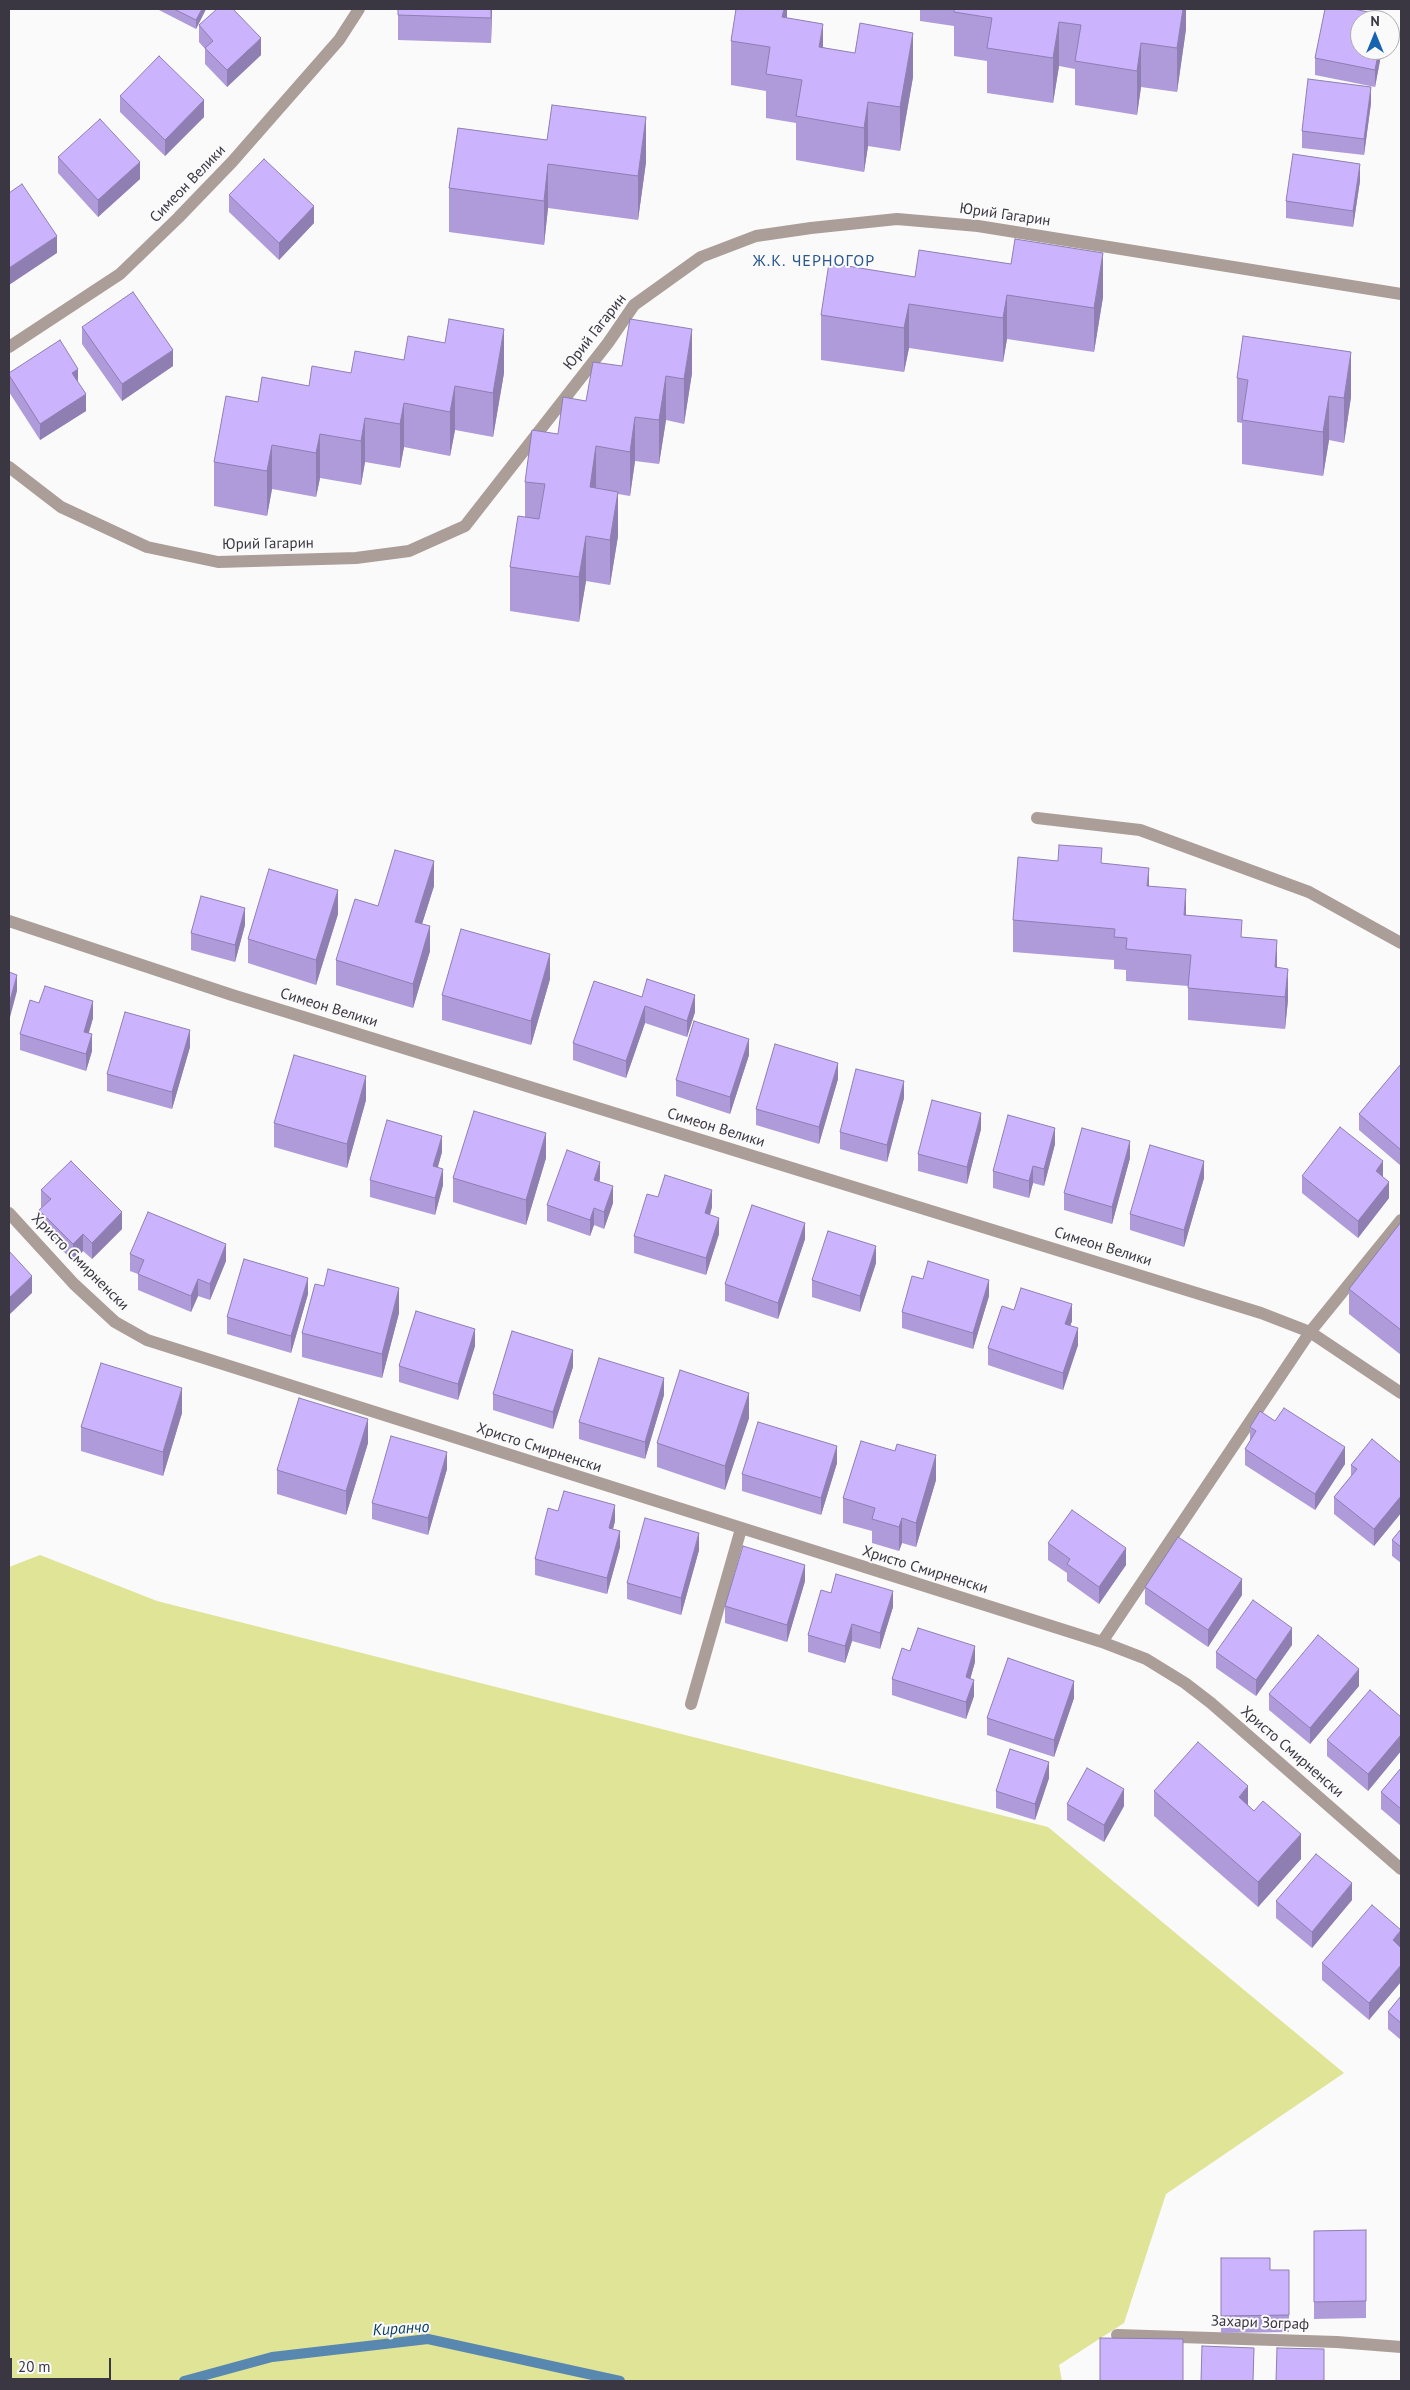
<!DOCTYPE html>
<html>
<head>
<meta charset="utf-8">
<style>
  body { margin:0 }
  #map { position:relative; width:1410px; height:2390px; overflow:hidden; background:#fafafa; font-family:"PT Sans",sans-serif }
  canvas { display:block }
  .frame { position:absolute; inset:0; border:10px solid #3a3642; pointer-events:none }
  .north { position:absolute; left:1350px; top:10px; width:50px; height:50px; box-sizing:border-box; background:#fafafa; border:1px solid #adacb0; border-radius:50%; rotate:0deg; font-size:14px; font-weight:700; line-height:20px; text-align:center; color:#3a3642 }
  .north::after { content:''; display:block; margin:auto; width:18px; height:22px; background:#1763b2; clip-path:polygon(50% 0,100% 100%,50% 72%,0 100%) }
  .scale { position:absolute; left:10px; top:2358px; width:101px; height:22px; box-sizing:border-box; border:2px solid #3a3642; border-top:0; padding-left:6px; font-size:15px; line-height:18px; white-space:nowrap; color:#3a3642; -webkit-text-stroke:4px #fafafa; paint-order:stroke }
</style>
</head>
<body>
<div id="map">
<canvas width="1410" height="2390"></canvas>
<div class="frame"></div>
<div class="north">N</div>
<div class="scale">20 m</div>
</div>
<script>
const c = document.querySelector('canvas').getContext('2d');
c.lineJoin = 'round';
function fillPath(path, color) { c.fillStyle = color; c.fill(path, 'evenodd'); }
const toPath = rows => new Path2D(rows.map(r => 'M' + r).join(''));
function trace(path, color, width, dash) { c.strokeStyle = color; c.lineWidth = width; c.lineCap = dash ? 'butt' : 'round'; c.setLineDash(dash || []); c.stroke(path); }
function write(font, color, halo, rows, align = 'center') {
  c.font = font + ' "PT Sans",sans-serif'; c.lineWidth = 4; c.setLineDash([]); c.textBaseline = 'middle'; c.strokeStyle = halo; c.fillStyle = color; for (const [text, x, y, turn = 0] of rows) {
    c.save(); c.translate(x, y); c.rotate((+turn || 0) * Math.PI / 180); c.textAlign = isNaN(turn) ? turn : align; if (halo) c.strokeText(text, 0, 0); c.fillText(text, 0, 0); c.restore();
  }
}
const green = toPath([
  [40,1555,157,1601,1048,1827,1344,2073,1166,2194,1124,2323,1059,2365,1062,2381,9,2381,9,1567]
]);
const stream = toPath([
  [184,2381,272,2357,428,2339,620,2381]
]);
const minor = toPath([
  [9,347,120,274,178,218,232,162,339,40,359,9],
  [9,467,61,507,147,547,218,562,356,558,409,551,465,526,608,343,634,305,701,257,756,236,811,228,897,219,978,226,1401,294],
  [1037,818,1140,830,1309,892,1401,943],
  [9,921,232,995,1261,1313,1310,1332,1401,1393],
  [9,1213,74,1284,115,1322,147,1340,1102,1642,1146,1659,1185,1683,1211,1703,1401,1869],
  [1102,1642,1310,1332,1401,1220],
  [691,1704,741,1529],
  [1117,2335,1337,2342,1401,2347]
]);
const wall = toPath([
  [157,9,206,9,196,29],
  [398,9,492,9,491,43,398,40],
  [787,9,787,18,823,47,913,77,900,151,868,146,864,172,796,160,796,123,766,118,766,91,731,85,731,41],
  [920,9,1186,9,1186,29,1177,92,1141,87,1137,115,1075,105,1075,69,1059,66,1053,103,987,93,987,61,954,56,954,26,920,21],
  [1385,20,1382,50,1375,87,1315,75,1315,58],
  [199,25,261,55,227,87,205,64,205,49,199,42],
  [120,96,204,117,165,156,120,112],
  [1371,103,1364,155,1302,148,1302,131],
  [458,128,646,162,638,220,548,208,544,245,449,232,449,188],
  [58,157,140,179,98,217,58,173],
  [1360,181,1353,227,1286,218,1286,201],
  [229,195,314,223,279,260,229,212],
  [915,277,1103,297,1094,352,1007,339,1003,362,909,348,904,372,821,360,821,315],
  [82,327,173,366,122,401,82,344],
  [404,360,504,373,493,437,455,430,450,456,404,447,400,468,365,462,361,485,320,478,316,497,272,489,267,516,214,506,214,462,258,402,309,386],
  [622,366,692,373,684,424,666,420,659,464,635,461,630,496,618,494,618,536,610,585,586,581,579,622,510,611,510,567,525,517,525,482,558,434,586,401],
  [9,373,86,411,40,440,9,392],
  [1237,378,1351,397,1344,443,1329,440,1323,476,1242,464,1242,423,1237,422],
  [1102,863,1149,886,1186,915,1242,937,1277,968,1288,1000,1285,1029,1188,1020,1188,986,1126,981,1126,970,1114,969,1114,960,1013,952,1013,920],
  [434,886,422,924,430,951,413,1008,336,985,336,960,378,906],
  [338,914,316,985,248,963,248,939],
  [245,925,235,962,191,950,191,933],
  [550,979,531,1045,442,1020,442,995],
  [642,997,695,1012,687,1037,645,1023,626,1078,573,1060,573,1043],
  [39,1003,93,1018,89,1033,92,1051,86,1071,20,1050,20,1034],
  [190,1047,172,1109,107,1091,107,1074],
  [749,1055,730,1114,676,1096,676,1080],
  [1401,1064,1401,1166,1359,1130,1359,1114],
  [838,1079,819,1144,756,1125,756,1109],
  [904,1098,887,1162,840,1149,840,1132],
  [366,1100,347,1168,274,1147,274,1123],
  [981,1129,967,1184,918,1171,918,1154],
  [1055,1144,1044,1186,1033,1183,1029,1198,993,1188,993,1171],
  [442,1152,438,1167,443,1185,435,1215,370,1197,370,1180],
  [546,1158,526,1225,453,1202,453,1178],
  [1130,1158,1112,1224,1064,1210,1064,1193],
  [1302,1176,1383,1177,1389,1198,1358,1238,1302,1193],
  [1204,1178,1184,1247,1130,1230,1130,1214],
  [600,1179,599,1182,613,1203,604,1229,594,1225,590,1236,547,1221,547,1205],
  [41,1190,122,1229,92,1259,83,1251,73,1261,39,1227,39,1210,42,1207,41,1207],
  [658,1197,712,1207,710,1215,719,1234,706,1275,634,1253,634,1236],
  [1401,1222,1401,1355,1349,1314,1349,1289],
  [805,1239,778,1319,725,1301,725,1284],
  [130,1254,226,1261,210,1300,198,1296,191,1312,138,1290,138,1274,130,1271],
  [876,1263,860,1312,812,1297,812,1280],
  [324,1286,399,1313,382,1378,302,1357,302,1333],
  [308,1294,291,1353,227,1334,227,1317],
  [989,1296,973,1349,902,1328,902,1312],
  [1014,1310,1072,1321,1070,1326,1078,1345,1063,1390,988,1365,988,1348],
  [475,1346,458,1400,399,1382,399,1366],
  [573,1367,553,1429,493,1410,493,1394],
  [664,1395,645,1459,579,1439,579,1422],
  [182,1413,163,1476,81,1451,81,1427],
  [749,1418,725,1490,657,1467,657,1443],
  [1250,1427,1345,1464,1315,1510,1245,1465,1245,1449,1250,1441],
  [368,1443,346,1515,277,1494,277,1470],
  [837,1463,821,1515,742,1491,742,1474],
  [1401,1463,1401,1513,1374,1546,1334,1514,1334,1497,1351,1476,1351,1465],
  [447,1469,428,1535,372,1519,372,1503],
  [936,1480,916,1547,902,1543,899,1551,872,1543,872,1531,843,1523,843,1498],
  [558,1511,615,1521,613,1529,620,1547,607,1594,535,1575,535,1559],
  [1401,1529,1401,1563,1392,1556,1392,1540],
  [1048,1543,1126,1565,1099,1604,1067,1581,1067,1573,1048,1560],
  [699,1550,681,1615,627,1599,627,1583],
  [805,1581,787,1642,725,1623,725,1606],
  [1145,1587,1242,1595,1208,1647,1145,1604],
  [831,1593,893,1607,880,1649,852,1641,845,1663,808,1652,808,1635],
  [1292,1645,1256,1696,1216,1668,1216,1652],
  [910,1651,975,1662,970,1679,974,1696,966,1719,892,1695,892,1679],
  [1359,1686,1310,1744,1269,1710,1269,1694],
  [1074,1698,1054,1757,987,1735,987,1718],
  [1401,1717,1401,1751,1368,1791,1327,1756,1327,1740],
  [1401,1768,1401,1826,1381,1809,1381,1792],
  [1049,1778,1035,1820,996,1808,996,1791],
  [1154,1791,1248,1805,1301,1859,1258,1907,1154,1816],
  [1067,1804,1124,1806,1104,1842,1067,1820],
  [1352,1900,1312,1948,1276,1918,1276,1901],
  [1401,1947,1369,2020,1322,1980,1322,1963],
  [1401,1996,1401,2040,1388,2029,1388,2012],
  [1366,2230,1366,2318,1314,2319,1314,2231],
  [1221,2258,1270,2270,1289,2270,1289,2332,1221,2333]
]);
const shadedWall = toPath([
  [202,9,206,9,196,29,196,20],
  [491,9,492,9,491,43],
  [784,9,787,9,787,34,782,17],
  [1183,9,1186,9,1186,29,1177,92,1177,48],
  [1059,22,1059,66,1053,103,1053,58],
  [823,24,823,68,819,47],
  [913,33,913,77,900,151,900,107],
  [261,38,261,55,227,87,227,70],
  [1141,43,1141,87,1137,115,1137,71],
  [1379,50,1382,50,1375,87,1375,70],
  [1371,87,1371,103,1364,155,1364,139],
  [204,100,204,117,165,156,165,140],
  [868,102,868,146,864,172,864,128],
  [646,117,646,162,638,220,638,176],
  [140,162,140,179,98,217,98,200],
  [548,164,548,208,544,245,544,201],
  [1360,164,1360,181,1353,227,1353,211],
  [314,206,314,223,279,260,279,243],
  [57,236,57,253,9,285,9,268],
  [1103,253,1103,297,1094,352,1094,308],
  [1007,295,1007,339,1003,362,1003,318],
  [909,304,909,348,904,372,904,328],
  [504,329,504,373,493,437,493,393],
  [692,329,692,373,684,424,684,379],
  [173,350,173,366,122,401,122,384],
  [1351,352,1351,397,1344,443,1344,398],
  [78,369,78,385,72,373],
  [666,376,666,420,659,464,659,420],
  [455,386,455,430,450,456,450,412],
  [86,394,86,411,40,440,40,424],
  [1329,396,1329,440,1323,476,1323,432],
  [404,403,404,447,400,468,400,424],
  [635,417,635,461,630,496,630,452],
  [365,418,365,462,361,485,361,441],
  [320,434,320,478,316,497,316,453],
  [272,445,272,489,267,516,267,471],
  [596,446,596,490,590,487],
  [618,492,618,536,610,585,610,540],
  [586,536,586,581,579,622,579,577],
  [434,861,434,886,415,946,415,922],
  [1149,868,1149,899,1147,886],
  [1186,889,1186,921,1184,915],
  [338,890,338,914,316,985,316,960],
  [245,908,245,925,235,962,235,945],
  [430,926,430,951,413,1008,413,984],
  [1277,940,1277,972,1275,999,1275,967],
  [550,954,550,979,531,1045,531,1021],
  [1288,969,1288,1000,1285,1029,1285,997],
  [17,975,17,991,9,1021,9,1004],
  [695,995,695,1012,687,1037,687,1021],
  [93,1001,93,1018,84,1048,84,1032],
  [645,1006,645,1023,626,1078,626,1061],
  [190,1030,190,1047,172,1109,172,1092],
  [92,1034,92,1051,86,1071,86,1054],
  [749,1039,749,1055,730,1114,730,1097],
  [838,1063,838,1079,819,1144,819,1127],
  [366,1076,366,1100,347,1168,347,1144],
  [904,1081,904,1098,887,1162,887,1145],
  [981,1113,981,1129,967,1184,967,1167],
  [1055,1128,1055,1144,1044,1186,1044,1169],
  [546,1133,546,1158,526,1225,526,1200],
  [442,1136,442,1152,433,1183,433,1166],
  [1130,1141,1130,1158,1112,1224,1112,1207],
  [1204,1161,1204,1178,1184,1247,1184,1230],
  [1383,1161,1383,1178,1376,1171],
  [600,1162,600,1179,594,1197,594,1180],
  [1033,1166,1033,1183,1029,1198,1029,1181],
  [443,1169,443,1185,435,1215,435,1198],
  [1389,1182,1389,1198,1358,1238,1358,1221],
  [613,1186,613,1203,604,1229,604,1212],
  [712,1190,712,1207,705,1230,705,1213],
  [594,1208,594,1225,590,1236,590,1220],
  [122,1212,122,1229,92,1259,92,1243],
  [719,1218,719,1234,706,1275,706,1258],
  [805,1223,805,1239,778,1319,778,1303],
  [83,1234,83,1251,73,1261,73,1244],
  [226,1244,226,1261,210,1300,210,1284],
  [876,1246,876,1263,860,1312,860,1296],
  [32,1276,32,1293,9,1315,9,1298],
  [308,1278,308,1294,291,1353,291,1336],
  [198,1279,198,1296,191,1312,191,1296],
  [989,1280,989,1296,973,1349,973,1333],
  [399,1288,399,1313,382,1378,382,1354],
  [1072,1304,1072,1321,1065,1341,1065,1324],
  [1078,1328,1078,1345,1063,1390,1063,1373],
  [475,1329,475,1346,458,1400,458,1384],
  [573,1350,573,1367,553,1429,553,1412],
  [664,1378,664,1395,645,1459,645,1442],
  [182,1388,182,1413,163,1476,163,1452],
  [749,1393,749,1418,725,1490,725,1466],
  [368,1419,368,1443,346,1515,346,1491],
  [837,1446,837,1463,821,1515,821,1498],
  [1345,1447,1345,1464,1315,1510,1315,1494],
  [447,1452,447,1469,428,1535,428,1518],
  [936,1455,936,1480,916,1547,916,1523],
  [1401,1496,1401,1513,1374,1546,1374,1529],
  [615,1505,615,1521,609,1544,609,1528],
  [902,1518,902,1543,899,1551,899,1527],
  [620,1531,620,1547,607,1594,607,1578],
  [699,1533,699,1550,681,1615,681,1598],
  [1126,1548,1126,1565,1099,1604,1099,1587],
  [805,1565,805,1581,787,1642,787,1625],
  [1242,1579,1242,1595,1208,1647,1208,1630],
  [893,1591,893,1607,880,1649,880,1633],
  [852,1624,852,1641,845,1663,845,1646],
  [1292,1628,1292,1645,1256,1696,1256,1680],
  [975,1646,975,1662,966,1694,966,1677],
  [1359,1669,1359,1686,1310,1744,1310,1728],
  [974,1680,974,1696,966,1719,966,1702],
  [1074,1681,1074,1698,1054,1757,1054,1740],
  [1401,1735,1401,1751,1368,1791,1368,1774],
  [1049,1762,1049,1778,1035,1820,1035,1804],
  [1248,1786,1248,1810,1239,1797],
  [1124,1789,1124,1806,1104,1842,1104,1825],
  [1301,1834,1301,1859,1258,1907,1258,1882],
  [1352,1883,1352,1900,1312,1948,1312,1932],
  [1401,1930,1401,1947,1393,1957,1393,1940],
  [1401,1965,1401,1982,1369,2020,1369,2003]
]);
const building = toPath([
  [174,9,202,9,196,20,174,9],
  [217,9,233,9,261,38,227,70,205,48,213,41,199,25,217,9],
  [398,9,491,9,491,18,398,15,398,9],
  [736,9,784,9,782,17,823,24,819,47,855,53,860,23,913,33,900,107,868,102,864,128,796,116,802,80,766,74,770,47,731,41,736,9],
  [954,9,1183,9,1177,48,1141,43,1137,71,1075,61,1081,25,1059,22,1053,58,987,48,992,18,954,12,954,9],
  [1325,9,1353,9,1385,15,1385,20,1360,20,1360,50,1379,50,1375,70,1315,58,1325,9],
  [159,56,204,100,165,140,120,96,159,56],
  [1308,79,1371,87,1364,139,1302,131,1308,79],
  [552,105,646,117,638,176,548,164,544,201,449,188,458,128,547,140,552,105],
  [100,119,140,162,98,200,58,157,100,119],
  [1293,154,1360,164,1353,211,1286,201,1293,154],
  [264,159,314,206,279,243,229,195,264,159],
  [22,184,57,236,9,268,9,193,22,184],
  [1015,239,1103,253,1094,308,1007,295,1003,318,909,304,904,328,821,315,829,263,915,277,919,250,1011,264,1015,239],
  [133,292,173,350,122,384,82,327,133,292],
  [449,319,504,329,493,393,455,386,450,412,404,403,400,424,365,418,361,441,320,434,316,453,272,445,267,471,214,462,226,396,258,402,262,377,309,386,312,366,351,373,355,351,404,360,408,336,445,343,449,319],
  [630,319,692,329,684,379,666,376,659,420,635,417,630,452,596,446,590,487,618,492,610,540,586,536,579,577,510,567,518,516,539,519,545,484,525,482,532,430,558,434,563,397,586,401,593,362,622,366,630,319],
  [1243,336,1351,352,1344,398,1329,396,1323,432,1242,420,1248,380,1237,378,1243,336],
  [60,340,78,369,72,373,86,394,40,424,9,375,9,373,60,340],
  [1059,845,1102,848,1101,863,1149,868,1147,886,1186,889,1184,915,1242,920,1241,937,1277,940,1275,967,1288,969,1285,997,1188,988,1191,955,1126,949,1127,938,1114,937,1115,929,1013,920,1018,857,1058,861,1059,845],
  [395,850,434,861,415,922,430,926,413,984,336,960,355,899,378,906,395,850],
  [269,869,338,890,316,960,248,939,269,869],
  [201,896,245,908,235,945,191,933,201,896],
  [461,929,550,954,531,1021,442,995,461,929],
  [9,972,17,975,9,1004,9,972],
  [647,979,695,995,687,1021,645,1006,626,1061,573,1043,594,981,642,997,647,979],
  [45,986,93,1001,84,1032,92,1034,86,1054,20,1034,30,1000,39,1003,45,986],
  [125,1012,190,1030,172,1092,107,1074,125,1012],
  [694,1021,749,1039,730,1097,676,1080,694,1021],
  [775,1044,838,1063,819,1127,756,1109,775,1044],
  [294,1055,366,1076,347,1144,274,1123,294,1055],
  [1401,1064,1401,1150,1359,1114,1401,1064],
  [856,1069,904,1081,887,1145,840,1132,856,1069],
  [932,1100,981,1113,967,1167,918,1154,932,1100],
  [474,1111,546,1133,526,1200,453,1178,474,1111],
  [1008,1115,1055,1128,1044,1169,1033,1166,1029,1181,993,1171,1008,1115],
  [387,1120,442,1136,433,1166,443,1169,435,1198,370,1180,387,1120],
  [1340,1127,1383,1161,1376,1171,1389,1182,1358,1221,1302,1176,1340,1127],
  [1082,1128,1130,1141,1112,1207,1064,1193,1082,1128],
  [1150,1145,1204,1161,1184,1230,1130,1214,1150,1145],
  [567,1150,600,1162,594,1180,613,1186,604,1212,594,1208,590,1220,547,1205,567,1150],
  [71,1161,122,1212,92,1243,83,1234,73,1244,39,1210,51,1199,41,1190,71,1161],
  [665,1175,712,1190,705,1213,719,1218,706,1258,634,1236,647,1194,658,1197,665,1175],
  [752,1205,805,1223,778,1303,725,1284,752,1205],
  [148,1212,226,1244,210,1284,198,1279,191,1296,138,1274,144,1260,130,1254,148,1212],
  [1401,1222,1401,1330,1349,1289,1401,1222],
  [828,1231,876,1246,860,1296,812,1280,828,1231],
  [9,1251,32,1276,9,1298,9,1251],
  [244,1259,308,1278,291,1336,227,1317,244,1259],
  [928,1261,989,1280,973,1333,902,1312,912,1276,923,1279,928,1261],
  [328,1269,399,1288,382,1354,302,1333,315,1284,324,1286,328,1269],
  [1021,1288,1072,1304,1065,1324,1078,1328,1063,1373,988,1348,1002,1306,1014,1310,1021,1288],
  [416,1311,475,1329,458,1384,399,1366,416,1311],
  [512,1331,573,1350,553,1412,493,1394,512,1331],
  [599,1358,664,1378,645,1442,579,1422,599,1358],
  [101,1363,182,1388,163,1452,81,1427,101,1363],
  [680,1370,749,1393,725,1466,657,1443,680,1370],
  [299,1398,368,1419,346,1491,277,1470,299,1398],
  [1284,1408,1345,1447,1315,1494,1245,1449,1256,1431,1250,1427,1260,1411,1275,1421,1284,1408],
  [758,1422,837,1446,821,1498,742,1474,758,1422],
  [391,1436,447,1452,428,1518,372,1503,391,1436],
  [1372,1439,1401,1463,1401,1496,1374,1529,1334,1497,1357,1469,1351,1465,1372,1439],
  [861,1441,895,1451,897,1444,936,1455,916,1523,902,1518,899,1527,872,1519,875,1508,843,1498,861,1441],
  [564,1491,615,1505,609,1528,620,1531,607,1578,535,1559,548,1508,558,1511,564,1491],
  [1072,1510,1126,1548,1099,1587,1067,1564,1070,1559,1048,1543,1072,1510],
  [645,1518,699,1533,681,1598,627,1583,645,1518],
  [1401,1529,1401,1547,1392,1540,1401,1529],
  [1178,1537,1242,1579,1208,1630,1145,1587,1178,1537],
  [743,1546,805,1565,787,1625,725,1606,743,1546],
  [836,1574,893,1591,880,1633,852,1624,845,1646,808,1635,821,1590,831,1593,836,1574],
  [1253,1600,1292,1628,1256,1680,1216,1652,1253,1600],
  [918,1628,975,1646,966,1677,974,1680,966,1702,892,1679,902,1648,910,1651,918,1628],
  [1318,1635,1359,1669,1310,1728,1269,1694,1318,1635],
  [1008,1658,1074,1681,1054,1740,987,1718,1008,1658],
  [1370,1690,1401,1717,1401,1735,1368,1774,1327,1740,1370,1690],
  [1198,1742,1248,1786,1239,1797,1254,1811,1263,1801,1301,1834,1258,1882,1154,1791,1198,1742],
  [1010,1749,1049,1762,1035,1804,996,1791,1010,1749],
  [1087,1768,1124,1789,1104,1825,1067,1804,1087,1768],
  [1401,1768,1401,1809,1381,1792,1401,1768],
  [1316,1854,1352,1883,1312,1932,1276,1901,1316,1854],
  [1372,1905,1401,1930,1393,1940,1401,1948,1401,1965,1369,2003,1322,1963,1372,1905],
  [1401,1996,1401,2023,1388,2012,1401,1996],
  [1366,2230,1366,2301,1314,2302,1314,2231,1366,2230],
  [1221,2258,1270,2258,1270,2270,1289,2270,1289,2315,1221,2316,1221,2258],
  [1100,2338,1183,2339,1183,2381,1100,2381,1100,2338],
  [1202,2346,1254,2348,1253,2381,1201,2381,1202,2346],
  [1277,2348,1324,2349,1324,2381,1276,2381,1277,2348]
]);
const streetNames = [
  ["Симеон Велики",188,184,-46],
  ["Юрий Гагарин",1005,215,8],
  ["Юрий Гагарин",595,332,-52],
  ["Юрий Гагарин",268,544,-1],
  ["Симеон Велики",329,1008,17],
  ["Симеон Велики",716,1128,17],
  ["Симеон Велики",1103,1247,17],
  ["Христо Смирненски",80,1262,45],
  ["Христо Смирненски",539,1448,18],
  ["Христо Смирненски",925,1570,17],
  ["Христо Смирненски",1292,1752,41],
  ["Захари Зограф",1260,2323,2]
];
const neighbourhoodNames = [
  ["Ж.К. ЧЕРНОГОР",814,261]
];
const waterNames = [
  ["Киранчо",401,2329,-4]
];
fillPath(green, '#e0e496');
trace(stream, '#5887af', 10);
trace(minor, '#ab9d97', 12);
fillPath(wall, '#af9bda');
fillPath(shadedWall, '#8e7eb1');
fillPath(building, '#cbb4fd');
trace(building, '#8e7eb1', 1);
write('15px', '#3a3642', '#fafafa', streetNames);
c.letterSpacing = '1px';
write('16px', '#2a578c', '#fafafa', neighbourhoodNames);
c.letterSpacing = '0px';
write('italic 16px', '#094062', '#fafafa', waterNames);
</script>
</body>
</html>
